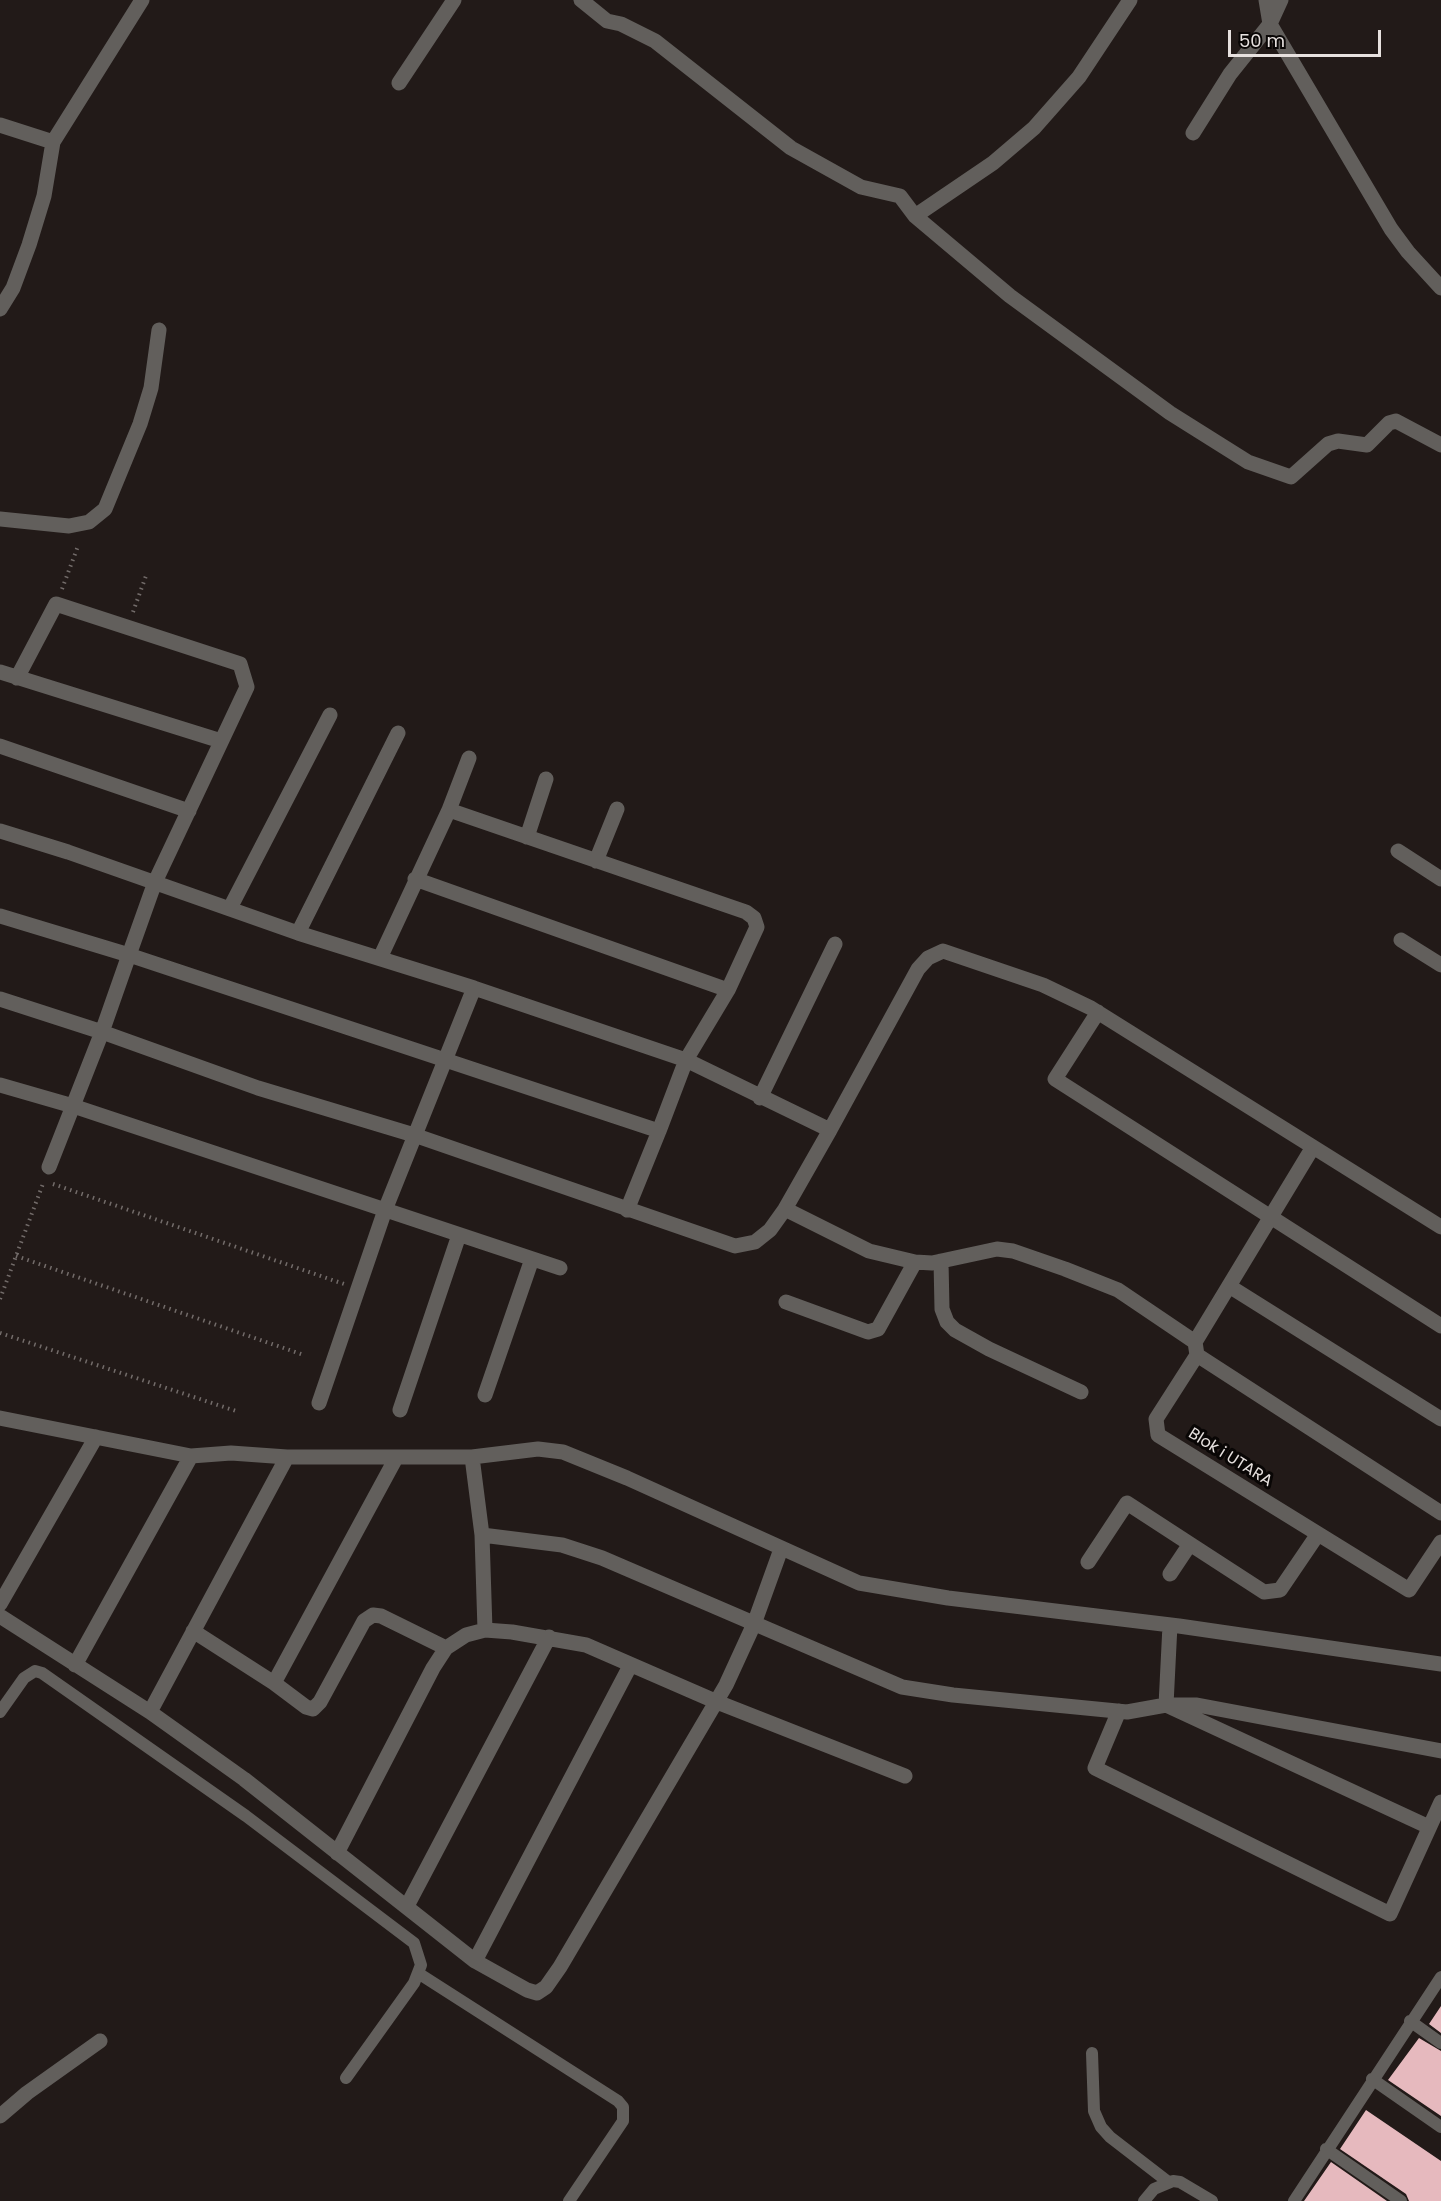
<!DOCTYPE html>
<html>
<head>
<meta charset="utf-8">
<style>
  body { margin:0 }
  #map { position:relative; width:1441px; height:2201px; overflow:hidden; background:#221a18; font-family:Poppins,sans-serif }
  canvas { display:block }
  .scale { position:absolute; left:1228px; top:30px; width:153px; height:27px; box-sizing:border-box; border:3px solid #e7e1df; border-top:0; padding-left:8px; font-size:18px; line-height:21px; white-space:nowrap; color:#e7e1df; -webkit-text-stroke:4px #090605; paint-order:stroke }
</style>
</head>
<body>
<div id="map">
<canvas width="1441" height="2201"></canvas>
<div class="scale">50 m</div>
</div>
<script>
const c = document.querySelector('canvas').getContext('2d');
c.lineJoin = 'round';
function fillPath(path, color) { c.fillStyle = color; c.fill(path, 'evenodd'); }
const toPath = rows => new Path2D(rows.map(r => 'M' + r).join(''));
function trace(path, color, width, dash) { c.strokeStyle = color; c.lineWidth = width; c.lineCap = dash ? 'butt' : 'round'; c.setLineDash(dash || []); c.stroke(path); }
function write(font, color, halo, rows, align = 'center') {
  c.font = font + ' Poppins,sans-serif'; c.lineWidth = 6; c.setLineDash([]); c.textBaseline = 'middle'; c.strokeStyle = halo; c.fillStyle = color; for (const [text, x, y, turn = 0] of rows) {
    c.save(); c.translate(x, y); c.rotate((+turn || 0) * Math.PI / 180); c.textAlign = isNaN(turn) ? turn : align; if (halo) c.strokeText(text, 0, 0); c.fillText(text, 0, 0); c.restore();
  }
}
const building = toPath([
  [1441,2006,1441,2033,1429,2024],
  [1419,2038,1441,2051,1441,2116,1388,2080],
  [1366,2110,1441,2161,1441,2201,1409,2201,1406,2194,1340,2149],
  [1331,2162,1387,2201,1304,2201]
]);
const path = toPath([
  [62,589,78,546],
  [133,612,147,573],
  [53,1184,344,1284],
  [16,1256,304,1355],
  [0,1299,44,1181],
  [0,1333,236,1411]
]);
const lane = toPath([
  [0,1712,24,1678,35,1671,42,1673,246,1816,414,1943,421,1965,414,1983,346,2078],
  [418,1973,618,2101,623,2107,623,2121,569,2201],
  [1410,2021,1441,2043],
  [1092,2053,1094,2111,1101,2127,1110,2137,1167,2181],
  [1372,2079,1441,2127],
  [1326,2149,1401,2201],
  [1144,2201,1154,2189,1173,2181,1180,2182,1212,2201],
  [1294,2201,1441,1977]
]);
const street = toPath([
  [581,0,607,21,621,24,655,41,791,148,861,187,900,196,915,216,1010,296,1170,413,1248,462,1291,477,1328,444,1338,441,1367,445,1389,423,1396,421,1441,445],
  [1266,0,1270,24,1391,229,1408,252,1441,288],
  [399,83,454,0],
  [0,125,53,142],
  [1193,133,1230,74,1270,24,1281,0],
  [915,216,993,163,1034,128,1079,77,1130,0],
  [0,309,13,288,29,245,44,196,53,142,142,0],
  [0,519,69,526,89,522,105,509,140,424,151,388,159,330],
  [0,672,221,741],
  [0,746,189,811],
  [449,810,746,912,754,918,757,927,728,990,686,1060,830,1130,918,969,928,958,943,951,1043,985,1091,1008,1441,1227],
  [0,831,68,852,298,933,474,988,686,1060,659,1131,129,955,102,1032,258,1088,414,1135,735,1246,755,1242,770,1230,785,1209,869,1251,915,1262,932,1263,997,1249,1013,1251,1065,1269,1118,1290,1195,1342,1197,1355,1156,1419,1158,1435,1409,1590,1441,1542],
  [527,837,546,779],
  [1398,851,1441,879],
  [596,861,617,809],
  [415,879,728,990],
  [230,908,330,715],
  [0,916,129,955,155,882,247,687,240,664,56,604,17,678],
  [298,933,398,733],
  [1401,940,1441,965],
  [380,958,449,810,469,758],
  [0,999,102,1032,49,1167],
  [1098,1012,1055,1079,1441,1326],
  [0,1085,73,1106,560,1268],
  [760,1098,835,944],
  [785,1209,830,1130],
  [627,1210,659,1131],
  [941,1261,942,1309,947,1322,955,1330,989,1349,1081,1392],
  [1229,1286,1441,1419],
  [786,1302,868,1332,878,1329,915,1262],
  [1195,1342,1313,1147],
  [1197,1355,1441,1513],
  [485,1395,532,1259],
  [319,1403,385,1210,474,988],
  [400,1410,459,1235],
  [0,1418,191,1456,231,1453,287,1457,472,1457,538,1449,563,1452,627,1478,859,1583,948,1598,1179,1626,1441,1664],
  [472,1457,482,1535,485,1630],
  [482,1535,562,1545,602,1558,902,1687,953,1695,1127,1712,1166,1705,1197,1705,1441,1751],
  [1088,1562,1127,1503,1190,1544],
  [1170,1574,1190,1544,1264,1592,1280,1590,1318,1534],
  [0,1604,96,1437],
  [0,1616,150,1712,244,1779,475,1961,527,1990,537,1993,546,1987,560,1967,726,1685,754,1624,781,1549],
  [1170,1625,1166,1705,1429,1827],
  [193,1631,274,1683,306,1707,313,1709,320,1702,364,1621,373,1615,381,1616,446,1648],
  [75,1665,191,1456],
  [274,1683,396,1458],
  [1119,1711,1095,1768,1390,1914,1441,1802],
  [150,1712,287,1457],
  [337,1853,433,1668,446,1648,466,1635,485,1630,512,1632,586,1645,717,1702,905,1776],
  [407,1906,549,1637],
  [475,1961,630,1666],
  [0,2116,27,2093,100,2041]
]);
const streetNames = [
  ["Blok i UTARA",1230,1458,32]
];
fillPath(building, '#e6b9be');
trace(path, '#736c6a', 4, [1.5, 4.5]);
trace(lane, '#625f5c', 12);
trace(street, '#625f5c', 15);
write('16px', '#e7e1df', '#090605', streetNames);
</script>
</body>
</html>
